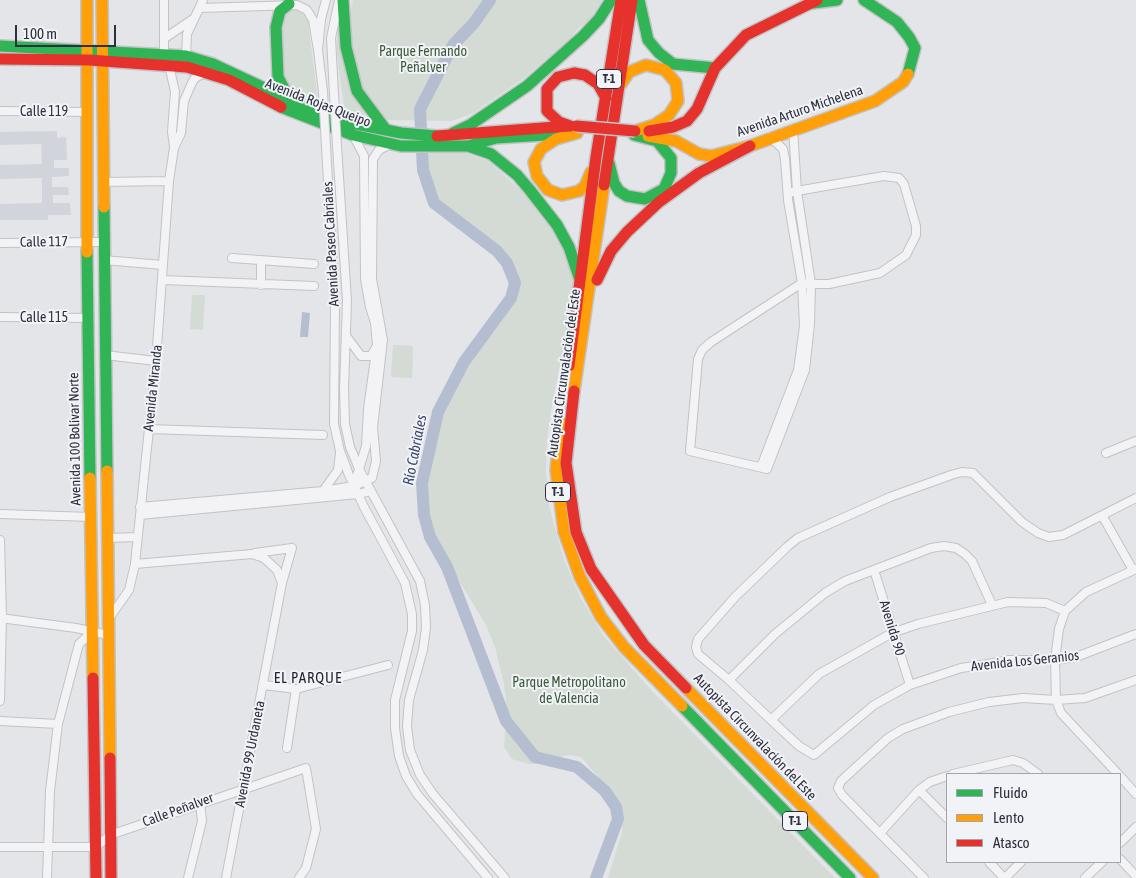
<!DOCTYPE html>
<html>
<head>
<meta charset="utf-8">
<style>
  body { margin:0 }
  #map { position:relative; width:1136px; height:878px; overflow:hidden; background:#e3e5e8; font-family:"Asap Condensed",sans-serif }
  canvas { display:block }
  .legend { position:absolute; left:946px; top:773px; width:175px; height:90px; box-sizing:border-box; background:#f2f3f7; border:1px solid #a3a5ad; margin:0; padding:6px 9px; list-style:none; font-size:15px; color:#2c303f }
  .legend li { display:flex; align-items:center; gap:10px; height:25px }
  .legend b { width:25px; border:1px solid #a3a5ad }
  .scale { position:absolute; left:15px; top:25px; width:101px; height:22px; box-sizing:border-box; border:2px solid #2c303f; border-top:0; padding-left:6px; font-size:15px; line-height:18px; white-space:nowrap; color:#2c303f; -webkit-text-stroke:4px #f2f3f7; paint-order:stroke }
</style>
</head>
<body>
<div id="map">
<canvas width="1136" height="878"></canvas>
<ul class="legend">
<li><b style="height:6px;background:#30b455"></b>Fluido</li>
<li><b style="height:6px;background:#ff9f0a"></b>Lento</li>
<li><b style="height:6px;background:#e5322d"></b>Atasco</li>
</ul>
<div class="scale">100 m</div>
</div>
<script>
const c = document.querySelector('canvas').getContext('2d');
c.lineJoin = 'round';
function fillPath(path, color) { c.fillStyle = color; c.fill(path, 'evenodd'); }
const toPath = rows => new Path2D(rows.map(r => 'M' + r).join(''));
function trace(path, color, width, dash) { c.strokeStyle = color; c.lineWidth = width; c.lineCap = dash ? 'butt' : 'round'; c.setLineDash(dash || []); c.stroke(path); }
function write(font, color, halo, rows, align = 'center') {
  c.font = font + ' "Asap Condensed",sans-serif'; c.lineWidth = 4; c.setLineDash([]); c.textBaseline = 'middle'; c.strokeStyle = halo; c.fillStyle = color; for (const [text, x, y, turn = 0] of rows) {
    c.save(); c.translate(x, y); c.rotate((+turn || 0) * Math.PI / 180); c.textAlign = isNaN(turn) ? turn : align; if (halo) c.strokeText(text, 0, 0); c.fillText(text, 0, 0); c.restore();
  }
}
const built = toPath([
  [57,131,57,138,66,137,67,160,54,160,54,168,69,168,69,176,52,177,52,187,68,187,69,195,53,195,53,203,70,203,71,215,48,215,48,220,0,220,0,204,42,203,42,178,0,179,0,165,42,164,41,144,0,145,0,132]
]);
const green = toPath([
  [353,0,602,0,591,20,579,28,568,40,524,78,473,113,452,121,389,120,380,117,359,84,351,57,348,26],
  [291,9,304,12,308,21,318,101,309,100,293,93,282,73,282,21,283,14],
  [339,17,359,102,366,118,345,114,336,47],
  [421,152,466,153,488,161,523,192,556,232,566,251,574,281,572,307,552,404,547,439,546,473,549,506,563,557,580,597,603,635,652,691,835,878,608,878,622,832,622,818,612,795,594,772,581,757,570,755,554,758,545,764,529,764,512,759,504,747,507,710,504,684,495,647,486,625,432,536,423,494,430,440,442,403,455,374,508,306,514,291,512,267,498,247,431,200],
  [192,295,205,295,203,330,190,329],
  [393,345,413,346,412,378,391,377]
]);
const water = toPath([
  [302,312,310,313,308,337,300,337]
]);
const river = toPath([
  [490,0,474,23,453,45,420,109,423,170,434,203,497,251,507,263,515,283,511,298,464,362,438,412,422,483,424,515,430,537,447,567,506,721,535,757,577,767,605,791,616,807,618,819,596,878]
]);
const street = toPath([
  [164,0,164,53],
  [200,8,297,5,307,10,313,20,318,50],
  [165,38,193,19],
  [186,56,187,34,203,0],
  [169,65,175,92,172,132,174,146],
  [323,92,318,50,321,19,326,0],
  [334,94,331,38,339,0],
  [0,111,88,112],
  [353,135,364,156,365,279,370,307,375,323,377,344,368,409,366,446,354,486],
  [337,146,347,301,344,389,345,424,350,447,360,471,420,581,425,605,426,628,423,650,409,700,407,726,410,750,420,775,433,794,505,878],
  [326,147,335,303,334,424,340,451,349,475,364,507,405,583,412,614,412,631,395,700,395,728,399,756,406,776,417,794,488,878],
  [103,182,169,181],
  [788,193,797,191,837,184,884,176,899,178,904,184,916,226,916,235,906,255,880,273,829,284,811,284,802,283,711,342,702,350,698,359,690,451,767,469,805,370,810,324,811,284,797,191,793,129],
  [0,243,103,242],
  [232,258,314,264],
  [103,260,163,265],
  [163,280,314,286],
  [261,285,261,261],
  [0,317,89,318],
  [347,337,361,356,371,356,375,349],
  [105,355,156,361],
  [149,429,323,435],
  [1106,453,1136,441],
  [761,467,798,370,804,326,802,283,788,200,785,159,783,149,770,137],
  [323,491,338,470,340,453],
  [140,507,323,491,354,486,372,478,376,461,373,427,383,340,372,279,373,159,379,150,391,144],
  [0,514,92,517],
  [140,515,358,494,371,491],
  [1103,517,1133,570],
  [107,538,137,537],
  [0,540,2,618,0,701],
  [255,553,292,548,282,583],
  [135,564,252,554,264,558,277,570,282,583,226,878],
  [874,570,910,685],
  [992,605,972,561,965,554,956,548,944,546,931,548,845,581,825,593,775,634,729,680,771,720,819,674,892,633,918,624,1008,602,1046,603,1065,611],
  [0,618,76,628,108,635],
  [108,620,129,590,135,564,156,361,169,181,174,148,181,133,184,101,191,85,194,79,205,72],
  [729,680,698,654,696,647,698,639,735,597,788,546,798,538,890,497,951,475,962,472,973,473,1022,522,1038,533,1049,537,1063,535,1136,498],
  [264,685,296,689,388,665],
  [771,720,799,746,814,755,874,705,910,685,961,668,988,664,1009,660,1055,660,1076,657,1136,634],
  [0,721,58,724],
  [287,748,296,689],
  [953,774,1013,760,1023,763,1038,774],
  [1118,774,1061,713,1056,700,1055,660,1059,629,1065,611,1086,592,1136,569],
  [1120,776,1136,794],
  [919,790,947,818],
  [880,833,919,790,930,782,947,776],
  [1120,843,1136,827],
  [0,847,96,847,110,835,306,768,316,829,306,868,299,878],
  [1120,859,1136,876],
  [989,862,1004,878],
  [47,878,50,791,58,724,79,644,93,631],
  [188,878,202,821,200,802],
  [924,878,842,795,838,788,841,781,888,738,903,729,949,712,989,702,1023,698,1056,700,1085,698,1136,680],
  [1005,878,1021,862],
  [1085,878,1102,862]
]);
const fast = toPath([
  [343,0,346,47,357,91,386,130],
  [639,0,648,40,659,53,673,64,715,68],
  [864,0,897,22,909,37,915,48,908,74],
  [813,3,837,0],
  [289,4,280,11,276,27,278,77,290,100],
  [0,46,186,56,213,64,277,94,346,122,401,133,437,136],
  [281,107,353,135,401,146,468,146,496,138,563,134],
  [453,133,470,125,527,86,583,36,599,19,611,0],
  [468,146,491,154,517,175,529,189,557,225,569,247,579,277],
  [609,163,614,183,619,191,627,196,645,199,664,189,671,173,671,158,657,141,634,135],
  [104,207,107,471],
  [87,252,90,478],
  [682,706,850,878]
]);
const slow = toPath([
  [87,0,87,252],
  [102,0,104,207],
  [621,84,629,72,646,65,665,70,676,83,678,101,669,115,654,125,635,131],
  [577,133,556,139,541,149,534,162,537,176,548,190,562,195,579,191,585,186,591,172],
  [648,136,676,141,699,154,711,156,750,146,875,101,903,82,908,74],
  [574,391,604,185],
  [561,422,556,470,564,532,580,577,601,617,624,647,682,706],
  [107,471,110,758],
  [90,478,93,678],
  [686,688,873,878]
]);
const jam = toPath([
  [0,59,89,60,187,67,229,80,281,107],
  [570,126,559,122,547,111,547,89,558,77,574,73,585,75,598,84,606,98],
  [649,131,673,127,687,121,697,109,715,68,746,35,817,0],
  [437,136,569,126],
  [604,185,632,0],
  [597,280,611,251,627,232,659,202,699,173,750,146],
  [569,366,596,157,621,0],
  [574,391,566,463,576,532,591,569,644,645,686,688],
  [93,678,96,878],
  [110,758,111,878]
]);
const streetBridge = toPath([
  [323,92,326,147],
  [334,94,337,146]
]);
const jamBridge = toPath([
  [576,126,635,131]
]);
const shields = [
  [609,79,25],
  [558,492,25],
  [795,821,25]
];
const shieldNames = [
  ["T-1",609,79],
  ["T-1",558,492],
  ["T-1",795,821]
];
const parkNames = [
  ["Parque Fernando",423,52],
  ["Peñalver",423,68],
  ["Parque Metropolitano",569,683],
  ["de Valencia",569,699]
];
const streetNames = [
  ["Avenida Rojas Queipo",318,103,21],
  ["Avenida Arturo Michelena",800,111,-19],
  ["Calle 119",44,112],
  ["Calle 117",44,242,-1],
  ["Avenida Paseo Cabriales",331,244,-93],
  ["Calle 115",44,318],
  ["Autopista Circunvalación del Este",564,373,-82],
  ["Avenida Miranda",153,388,-84],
  ["Avenida 100 Bolívar Norte",75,439,-91],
  ["Avenida 90",892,628,73],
  ["Avenida Los Geranios",1025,661,-6],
  ["Autopista Circunvalación del Este",755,737,46],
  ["Avenida 99 Urdaneta",250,754,-79],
  ["Calle Peñalver",178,810,-20]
];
const waterNames = [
  ["Río Cabriales",415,450,-79]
];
const neighbourhoodNames = [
  ["EL PARQUE",308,678]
];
fillPath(built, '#d2d4db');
fillPath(green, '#d3dbd4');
fillPath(water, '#b5bed0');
trace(river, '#b5bed0', 12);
trace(street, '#c2c3c6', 10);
trace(fast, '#c2c3c6', 14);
trace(slow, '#c2c3c6', 14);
trace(jam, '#c2c3c6', 14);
trace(street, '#f3f3f5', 8);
trace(fast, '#30b455', 11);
trace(slow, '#ff9f0a', 11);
trace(jam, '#e5322d', 11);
trace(streetBridge, '#c2c3c6', 10, []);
trace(jamBridge, '#c2c3c6', 14, []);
trace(streetBridge, '#f3f3f5', 8);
trace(jamBridge, '#e5322d', 11);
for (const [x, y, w] of shields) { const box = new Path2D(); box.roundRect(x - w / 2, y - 9.5, w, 19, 4); c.fillStyle = '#f2f3f7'; c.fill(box); trace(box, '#2c303f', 1); }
write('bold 12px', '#2c303f', null, shieldNames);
write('14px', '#3b5a3b', '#f2f3f7', parkNames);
write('14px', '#2c303f', '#f2f3f7', streetNames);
write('italic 15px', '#3a496f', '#f2f3f7', waterNames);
c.letterSpacing = '1px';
write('15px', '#1e2130', '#f2f3f7', neighbourhoodNames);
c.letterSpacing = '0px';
</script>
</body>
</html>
